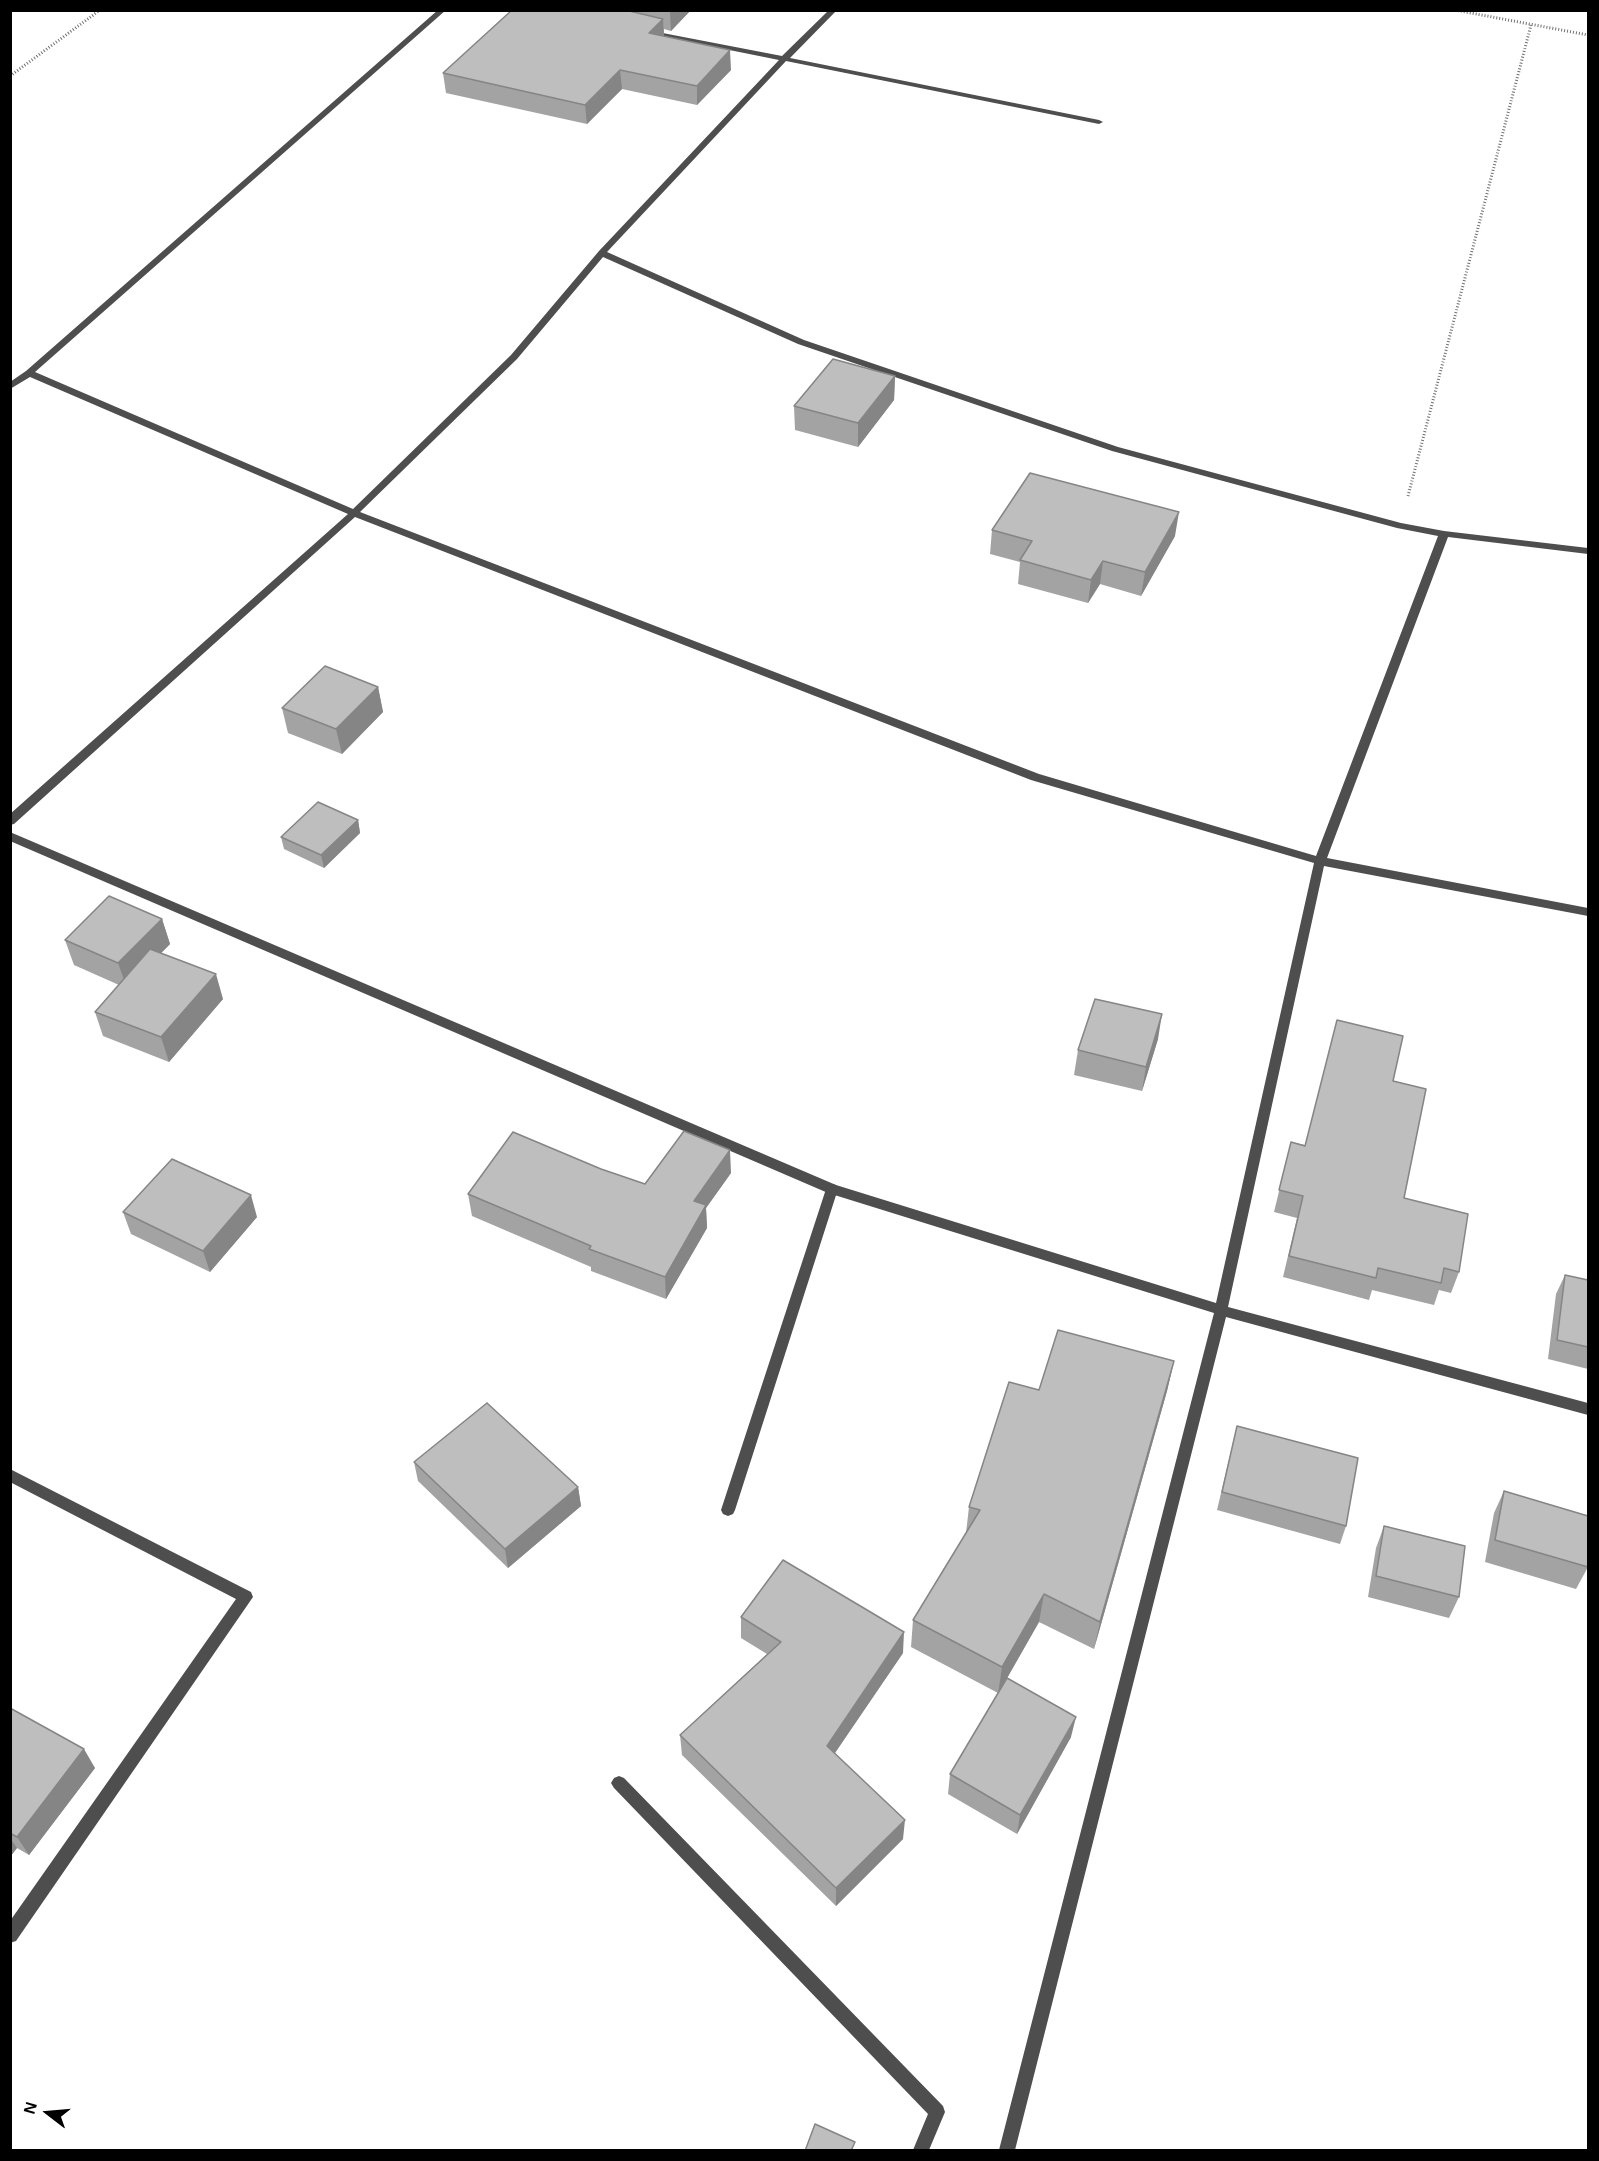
<!DOCTYPE html>
<html>
<head>
<meta charset="utf-8">
<style>
  body { margin:0 }
  #map { position:relative; width:1599px; height:2161px; overflow:hidden; background:#fff; font-family:Arial,sans-serif }
  canvas { display:block }
  .frame { position:absolute; inset:0; border:12px solid #000; pointer-events:none }
  .north { position:absolute; left:18px; top:2083px; width:60px; height:60px; -webkit-text-stroke:4px #fff; paint-order:stroke; rotate:286deg; font-size:16px; font-weight:700; line-height:24px; text-align:center; color:#000 }
  .north::after { content:''; display:block; margin:auto; width:21px; height:27px; background:#000; clip-path:polygon(50% 0,100% 100%,50% 72%,0 100%) }
</style>
</head>
<body>
<div id="map">
<canvas width="1599" height="2161"></canvas>
<div class="frame"></div>
<div class="north">N</div>
</div>
<script>
const c = document.querySelector('canvas').getContext('2d');
c.lineJoin = 'round';
const toPath = rows => new Path2D(rows.map(r => 'M' + r).join(''));
function trace(path, color, width, dash) { c.strokeStyle = color; c.lineWidth = width; c.lineCap = dash ? 'butt' : 'round'; c.setLineDash(dash || []); c.stroke(path); }
function fillPath(path, color) { c.fillStyle = color; c.fill(path, 'evenodd'); }
const path = toPath([
  [1455,10,1588,35],
  [10,76,100,10],
  [1408,496,1531,25]
]);
const lane = toPath([
  [832,1184,836,1185,838,1189,735,1510,733,1514,728,1516,723,1514,721,1510,826,1189,828,1185,832,1184],
  [10,1469,251,1592,253,1597,16,1941,10,1943,10,1921,236,1599,10,1482,10,1469],
  [619,1776,624,1778,943,2106,945,2112,929,2150,913,2150,928,2114,614,1788,611,1783,614,1778,619,1776]
]);
const street = toPath([
  [438,10,446,10,35,372,353,509,511,355,599,251,779,60,650,34,646,32,647,30,782,56,829,10,837,10,790,58,1099,120,1103,122,1099,124,786,61,607,252,804,340,1118,447,1401,523,1444,531,1588,548,1588,554,1448,537,1327,858,1588,908,1588,916,1324,866,1228,1307,1588,1403,1588,1415,1226,1317,1015,2150,999,2150,1214,1313,828,1193,10,841,10,832,836,1185,1216,1303,1314,863,1031,780,355,517,14,824,10,825,10,814,348,514,30,377,10,389,10,382,26,371,438,10],
  [603,257,798,344,1112,451,1397,528,1438,536,1316,856,1039,774,360,512,517,359,603,257]
]);
const wall = toPath([
  [512,10,691,10,671,31,664,29,664,37,731,70,697,105,622,89,587,124,446,93,443,73],
  [895,376,894,400,858,447,795,430,794,406],
  [992,530,1175,536,1141,596,1100,584,1088,603,1018,584,1020,562,990,554],
  [378,687,383,712,342,754,288,733,282,708],
  [358,820,360,833,324,868,284,849,281,837],
  [162,919,170,944,161,953,223,999,169,1062,103,1036,95,1012,119,985,74,965,65,940],
  [1158,1039,1142,1091,1074,1075,1078,1050],
  [1393,1081,1404,1198,1459,1272,1451,1293,1439,1290,1434,1305,1372,1290,1369,1300,1283,1277,1297,1218,1274,1212,1291,1142,1305,1145],
  [601,1169,645,1184,731,1173,706,1208,707,1228,666,1299,591,1271,591,1267,472,1216,468,1194],
  [123,1212,257,1217,210,1272,131,1234],
  [1565,1275,1588,1280,1588,1369,1548,1359,1556,1294],
  [1174,1361,1167,1391,1094,1649,1039,1622,1007,1678,1071,1737,1017,1834,948,1794,950,1774,998,1693,911,1647,913,1620,966,1533,969,1507,1039,1390],
  [1237,1426,1346,1526,1340,1544,1217,1510],
  [414,1462,578,1487,581,1506,508,1568,418,1481],
  [1504,1491,1588,1567,1576,1589,1485,1562,1494,1513],
  [1384,1526,1459,1597,1449,1618,1368,1597,1376,1548],
  [741,1617,903,1653,835,1753,903,1839,836,1906,682,1755,680,1735,767,1654,741,1638],
  [10,1708,95,1768,29,1855,17,1848,10,1857]
]);
const shadedWall = toPath([
  [672,10,691,10,671,31,670,12],
  [663,19,664,38,649,33],
  [730,50,731,70,697,105,697,86],
  [620,70,622,89,587,124,585,105],
  [895,376,894,400,858,447,858,423],
  [1179,512,1175,536,1141,596,1145,572],
  [1103,561,1100,584,1088,603,1091,580],
  [378,687,383,712,342,754,336,729],
  [358,820,360,833,324,868,321,855],
  [162,919,170,944,127,988,118,963],
  [216,974,223,999,169,1062,161,1037],
  [1162,1014,1158,1039,1142,1091,1146,1067],
  [730,1150,731,1173,706,1208,707,1228,666,1299,665,1277,694,1201],
  [251,1195,257,1217,210,1272,203,1251],
  [1174,1361,1167,1391,1094,1649,1100,1622],
  [578,1487,581,1506,508,1568,505,1549],
  [1044,1594,1039,1622,998,1694,1002,1667],
  [904,1632,903,1653,826,1766,827,1746],
  [1076,1717,1071,1737,1017,1834,1020,1815],
  [84,1749,95,1768,29,1855,17,1837],
  [905,1820,903,1839,836,1906,836,1888],
  [10,1838,17,1848,10,1857]
]);
const building = toPath([
  [512,10,625,10,663,19,649,33,730,50,697,86,620,70,585,105,443,73,512,10],
  [833,359,895,376,858,423,794,406,833,359],
  [1030,473,1179,512,1145,572,1103,561,1091,580,1020,560,1032,541,992,530,1030,473],
  [325,666,378,687,336,729,282,708,325,666],
  [318,802,358,820,321,855,281,837,318,802],
  [109,896,162,919,118,963,65,940,109,896],
  [150,949,216,974,161,1037,95,1012,150,949],
  [1095,999,1162,1014,1146,1067,1078,1050,1095,999],
  [1337,1020,1403,1036,1393,1081,1426,1089,1404,1198,1468,1214,1459,1272,1444,1268,1441,1283,1378,1268,1376,1278,1289,1256,1303,1196,1279,1190,1291,1142,1305,1146,1337,1020],
  [684,1131,730,1150,694,1201,706,1205,665,1277,589,1249,591,1246,468,1194,513,1132,601,1169,645,1184,684,1131],
  [172,1159,251,1195,203,1251,123,1212,172,1159],
  [1565,1275,1588,1280,1588,1347,1557,1340,1565,1275],
  [1058,1330,1174,1361,1100,1622,1044,1594,1002,1667,913,1620,980,1510,969,1507,1009,1382,1039,1390,1058,1330],
  [487,1403,578,1487,505,1549,414,1462,487,1403],
  [1237,1426,1358,1458,1346,1526,1222,1492,1237,1426],
  [1504,1491,1588,1516,1588,1567,1495,1540,1504,1491],
  [1384,1526,1465,1546,1459,1597,1376,1576,1384,1526],
  [783,1560,904,1632,827,1746,905,1820,836,1888,680,1735,781,1642,741,1617,783,1560],
  [1007,1678,1076,1717,1020,1815,950,1774,1007,1678],
  [10,1708,84,1749,17,1837,10,1833,10,1708],
  [815,2124,855,2142,851,2151,805,2151,815,2124]
]);
trace(path, '#707070', 3, [1, 2]);
fillPath(lane, '#4e4e4e');
fillPath(street, '#4e4e4e');
fillPath(wall, '#a3a3a3');
fillPath(shadedWall, '#858585');
fillPath(building, '#bebebe');
trace(building, '#858585', 1.5);
</script>
</body>
</html>
